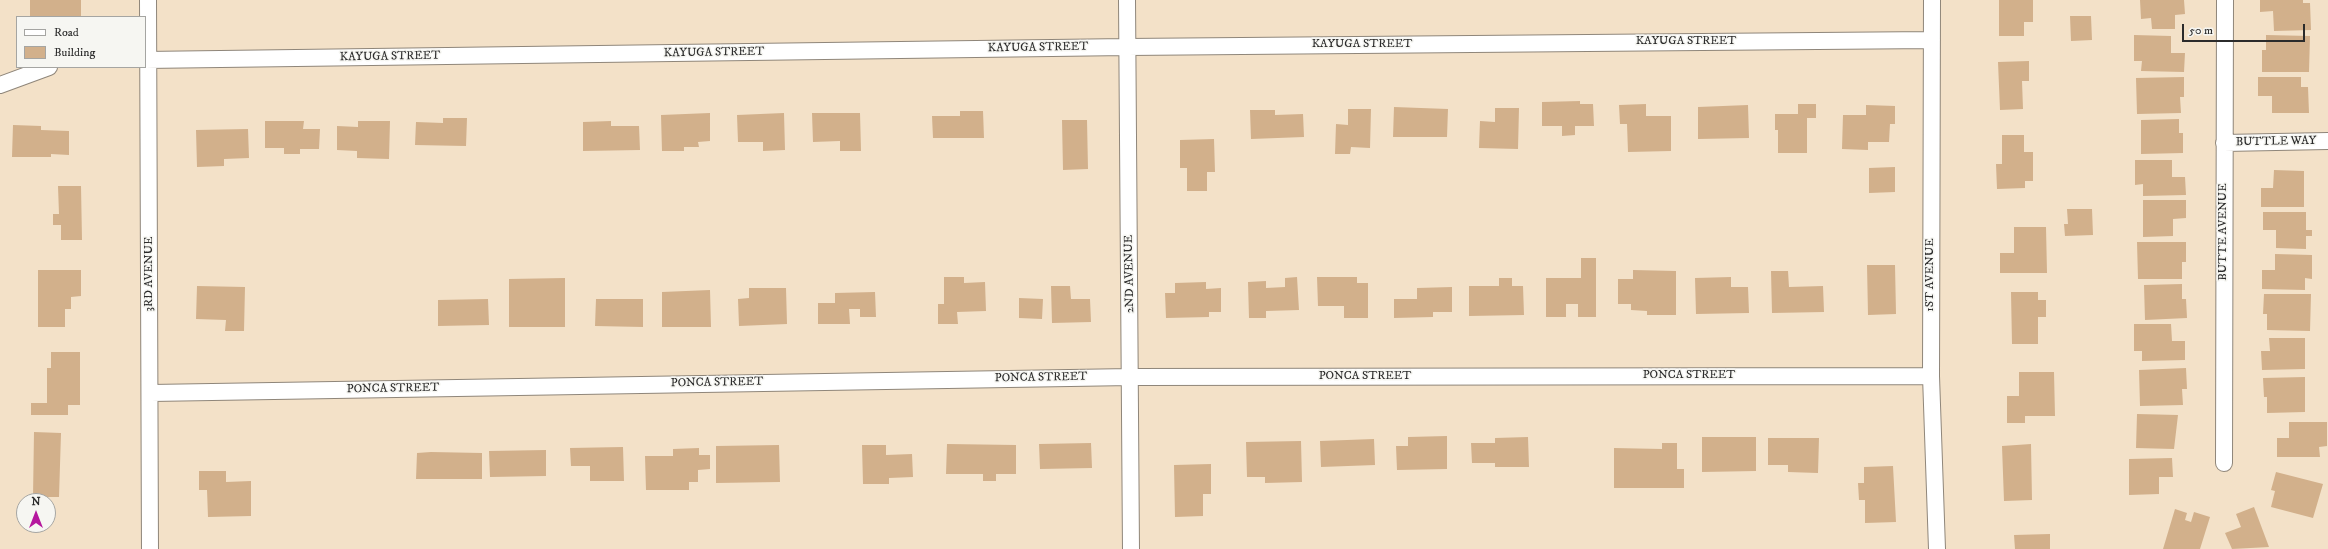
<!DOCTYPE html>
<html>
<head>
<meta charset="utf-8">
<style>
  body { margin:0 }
  #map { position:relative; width:2328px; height:549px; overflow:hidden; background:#f3e1c8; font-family:"IM FELL DW Pica",serif }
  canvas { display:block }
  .legend { position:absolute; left:16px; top:16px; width:130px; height:52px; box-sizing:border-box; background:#f6f6f2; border:1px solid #a5a5a2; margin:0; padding:5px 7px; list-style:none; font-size:12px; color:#2b2b2b }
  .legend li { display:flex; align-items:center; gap:8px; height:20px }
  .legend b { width:20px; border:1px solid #a5a5a2 }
  .north { position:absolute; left:16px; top:493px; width:40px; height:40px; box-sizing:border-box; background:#f6f6f2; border:1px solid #a5a5a2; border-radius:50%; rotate:0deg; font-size:11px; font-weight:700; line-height:16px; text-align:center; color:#2b2b2b }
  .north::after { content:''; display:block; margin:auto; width:14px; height:18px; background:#b5179e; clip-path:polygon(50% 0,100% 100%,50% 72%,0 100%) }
  .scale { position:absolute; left:2182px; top:24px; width:123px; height:18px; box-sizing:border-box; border:2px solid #2b2b2b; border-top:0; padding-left:5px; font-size:12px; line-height:14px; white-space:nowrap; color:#2b2b2b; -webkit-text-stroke:3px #f6f6f2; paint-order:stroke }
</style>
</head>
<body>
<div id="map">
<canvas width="2328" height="549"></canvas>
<ul class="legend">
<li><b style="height:5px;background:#fff"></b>Road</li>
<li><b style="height:11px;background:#d2b08b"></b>Building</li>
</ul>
<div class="north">N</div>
<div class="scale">50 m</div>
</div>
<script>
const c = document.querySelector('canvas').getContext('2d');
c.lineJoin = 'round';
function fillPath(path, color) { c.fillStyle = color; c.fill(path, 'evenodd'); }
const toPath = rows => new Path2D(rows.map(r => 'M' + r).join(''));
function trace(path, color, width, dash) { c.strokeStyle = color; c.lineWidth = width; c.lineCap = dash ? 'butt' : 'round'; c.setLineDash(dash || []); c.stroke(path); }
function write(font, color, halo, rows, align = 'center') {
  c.font = font + ' "IM FELL DW Pica",serif'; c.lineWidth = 3; c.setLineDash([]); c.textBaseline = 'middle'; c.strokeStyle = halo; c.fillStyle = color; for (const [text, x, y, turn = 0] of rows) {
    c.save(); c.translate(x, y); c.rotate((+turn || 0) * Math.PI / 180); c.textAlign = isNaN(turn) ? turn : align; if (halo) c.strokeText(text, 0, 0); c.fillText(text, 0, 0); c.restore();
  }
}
const building = toPath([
  [30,0,81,0,81,17,30,17],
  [1999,0,2033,0,2033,22,2024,22,2024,36,1999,36],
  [2140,0,2184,0,2185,14,2175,15,2175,29,2152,29,2151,18,2141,19],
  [2260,0,2303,0,2303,3,2310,3,2311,30,2274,31,2273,11,2260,12],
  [2070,16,2091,16,2092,40,2071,41],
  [2134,35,2171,36,2171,53,2185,53,2184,72,2141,71,2142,61,2134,61],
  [2266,35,2310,36,2309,72,2262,72,2262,50,2266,50],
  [2029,61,2029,81,2022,81,2023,109,2000,110,1998,62],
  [2184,77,2184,97,2180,97,2181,113,2137,114,2136,78],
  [2258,77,2301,77,2301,87,2308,87,2309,113,2272,113,2272,96,2258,96],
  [1580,101,1580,104,1593,104,1594,126,1575,126,1575,135,1562,136,1562,126,1542,126,1542,102],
  [1646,104,1646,116,1671,116,1671,151,1628,152,1627,124,1620,124,1619,105],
  [1798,104,1816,104,1816,118,1807,118,1807,153,1778,153,1778,130,1775,130,1775,114,1798,114],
  [1748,105,1749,138,1698,139,1698,107],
  [1866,105,1895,106,1895,124,1890,124,1889,142,1868,142,1868,150,1842,149,1843,115,1866,115],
  [1394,107,1448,109,1447,137,1393,137],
  [1495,108,1519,108,1518,149,1479,148,1480,121,1495,122],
  [1348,109,1371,109,1370,148,1351,147,1350,154,1335,154,1336,124,1348,125],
  [1250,110,1275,110,1275,115,1303,114,1304,137,1251,139],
  [960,111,983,111,984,138,933,138,932,116,960,116],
  [710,113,710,141,698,142,699,147,684,147,684,151,662,151,661,115],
  [784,113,785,150,763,151,763,142,738,142,737,115],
  [812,113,860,113,861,151,840,151,840,141,813,142],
  [443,118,467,118,466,146,415,145,416,122,443,123],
  [2179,119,2179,133,2183,133,2183,153,2141,154,2141,120],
  [1062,120,1087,120,1088,169,1063,170],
  [265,121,304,121,303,129,320,129,319,149,300,149,300,154,284,154,284,148,265,148],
  [358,121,390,121,389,159,357,158,357,151,337,150,337,126,358,127],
  [611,121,611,126,639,126,640,150,583,151,583,122],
  [13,125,41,126,41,130,69,131,69,155,51,154,51,157,12,157],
  [248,129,249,158,224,159,224,166,197,167,196,130],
  [2002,135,2024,135,2024,152,2033,152,2033,181,2025,181,2025,188,1997,189,1996,164,2002,164],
  [1214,139,1215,172,1207,172,1207,191,1187,191,1187,168,1180,168,1180,140],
  [2135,160,2172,160,2172,177,2185,177,2186,195,2143,196,2143,184,2135,185],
  [1895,167,1895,192,1869,193,1869,168],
  [2274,170,2304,171,2304,207,2261,207,2261,188,2273,188],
  [58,186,81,186,82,240,61,240,61,225,53,225,53,214,59,214],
  [2143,200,2186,200,2186,218,2173,219,2173,236,2143,237],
  [2067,209,2092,209,2093,235,2065,236,2064,224,2068,224],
  [2263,212,2306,212,2306,230,2312,230,2312,236,2306,236,2306,249,2276,248,2276,230,2263,230],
  [2014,227,2046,227,2047,273,2000,273,2000,253,2014,253],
  [2137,242,2186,242,2186,262,2182,262,2182,279,2138,279],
  [2275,254,2312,255,2312,279,2305,278,2305,290,2262,289,2262,270,2275,270],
  [1581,258,1596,258,1596,317,1578,317,1578,304,1566,304,1566,317,1546,317,1546,278,1581,278],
  [1867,265,1895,265,1896,314,1868,315],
  [38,270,81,270,81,296,71,297,71,309,65,309,65,327,38,327],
  [1633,270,1676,271,1676,315,1647,315,1647,311,1631,310,1631,304,1618,304,1618,279,1633,279],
  [1771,271,1788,271,1789,287,1823,286,1824,312,1772,313],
  [944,277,964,277,964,283,985,282,986,311,957,312,958,324,938,324,938,304,944,304],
  [1297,277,1299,310,1266,311,1266,318,1249,318,1248,282,1266,281,1266,288,1285,287,1285,278],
  [1317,277,1357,277,1357,283,1368,283,1368,318,1344,318,1344,306,1318,306],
  [1731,277,1731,287,1748,287,1749,313,1696,314,1695,278],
  [565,278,565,327,509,327,509,279],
  [1499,278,1512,278,1512,286,1523,286,1524,315,1469,316,1469,286,1499,286],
  [1206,282,1206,289,1221,288,1221,312,1209,312,1209,317,1166,318,1165,293,1175,293,1175,283],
  [2182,284,2182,299,2186,299,2187,318,2145,320,2144,285],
  [197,286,245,287,244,331,225,331,226,320,196,319],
  [1051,286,1070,286,1071,299,1090,299,1091,322,1052,323],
  [1452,287,1452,312,1433,312,1433,317,1394,318,1394,299,1417,299,1417,288],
  [749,288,786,288,787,324,739,326,738,299,749,298],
  [710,290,711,327,662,327,662,292],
  [875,292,876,317,860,317,860,309,849,309,850,324,818,324,818,303,835,303,835,293],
  [2011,292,2038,292,2038,300,2046,300,2046,317,2038,317,2038,344,2012,344],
  [2264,294,2311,294,2310,331,2267,330,2267,314,2263,314],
  [1019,298,1043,299,1042,319,1019,318],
  [488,299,489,325,438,326,438,300],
  [596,299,643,299,643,327,595,326],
  [2134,324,2171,324,2172,341,2185,341,2185,360,2142,361,2142,351,2134,351],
  [2269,338,2305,338,2305,369,2262,370,2261,351,2270,351],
  [51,352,80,352,80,405,68,405,68,415,31,415,31,403,47,403,47,368,51,368],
  [2186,368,2187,389,2182,389,2183,405,2140,406,2139,370],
  [2019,372,2054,372,2055,416,2025,416,2025,423,2007,423,2007,396,2019,396],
  [2305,377,2305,412,2267,413,2267,397,2264,397,2263,378],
  [2137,414,2178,415,2174,449,2136,448],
  [2289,422,2327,422,2327,446,2319,447,2320,457,2277,457,2277,438,2289,438],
  [34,432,61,433,59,497,33,497],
  [1447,436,1447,469,1397,470,1396,446,1408,446,1408,437],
  [1528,437,1529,467,1495,467,1495,463,1472,463,1471,443,1495,443,1495,438],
  [1702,437,1756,437,1756,471,1702,472],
  [1768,438,1819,438,1818,473,1788,472,1788,465,1768,465],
  [1374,439,1375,465,1321,467,1320,441],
  [1301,441,1302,482,1265,483,1265,477,1247,477,1246,442],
  [1091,443,1092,468,1040,469,1039,444],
  [1662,443,1677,443,1677,469,1684,469,1684,488,1614,488,1614,448,1662,449],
  [947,444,1016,445,1016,474,996,474,996,481,983,481,983,474,946,474],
  [2031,444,2032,500,2004,501,2002,446],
  [779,445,780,482,716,483,716,446],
  [862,445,886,445,886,455,912,454,913,477,889,478,889,484,863,484],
  [623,447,624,481,590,481,590,466,571,466,570,448],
  [699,448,699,455,710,455,710,469,698,470,698,482,689,482,689,490,646,490,645,456,673,456,673,449],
  [546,450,546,476,490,477,489,451],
  [431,452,482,453,482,479,416,479,417,453],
  [2172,458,2173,477,2159,477,2159,494,2129,495,2129,459],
  [1211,464,1211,494,1203,494,1203,516,1175,517,1174,465],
  [1893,466,1896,522,1865,523,1865,500,1859,500,1858,483,1864,483,1864,467],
  [199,471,226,471,226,482,251,481,251,516,208,517,207,490,199,490],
  [2276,472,2323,484,2313,518,2271,507,2275,491,2271,490],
  [2254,507,2269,547,2232,549,2225,533,2241,527,2236,514],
  [2175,509,2187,513,2185,520,2191,522,2194,512,2210,517,2200,549,2163,549],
  [2050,534,2050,549,2015,549,2014,535]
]);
const minor = toPath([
  [148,0,150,549],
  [1127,0,1131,549],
  [1932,0,1931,376,1937,549],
  [145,60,1127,47,1932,40],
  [0,85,49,67],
  [2224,143,2328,141],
  [151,393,1131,377,1931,376],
  [2224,463,2225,0]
]);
const streetNames = [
  ["KAYUGA STREET",1686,42],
  ["KAYUGA STREET",1362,45],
  ["KAYUGA STREET",1038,48,-1],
  ["KAYUGA STREET",714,53,-1],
  ["KAYUGA STREET",390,57,-1],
  ["BUTTLE WAY",2276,142,-1],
  ["BUTTE AVENUE",2224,232,-90],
  ["3RD AVENUE",150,274,-90],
  ["2ND AVENUE",1130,274,-91],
  ["1ST AVENUE",1931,275,-90],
  ["PONCA STREET",1689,376],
  ["PONCA STREET",1365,377],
  ["PONCA STREET",1041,378,-1],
  ["PONCA STREET",717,383,-1],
  ["PONCA STREET",393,389,-1]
];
fillPath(building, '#d2b08b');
trace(minor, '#8f867a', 18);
trace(minor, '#fff', 16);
write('12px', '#2b2b2b', '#f6f6f2', streetNames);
</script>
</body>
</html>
